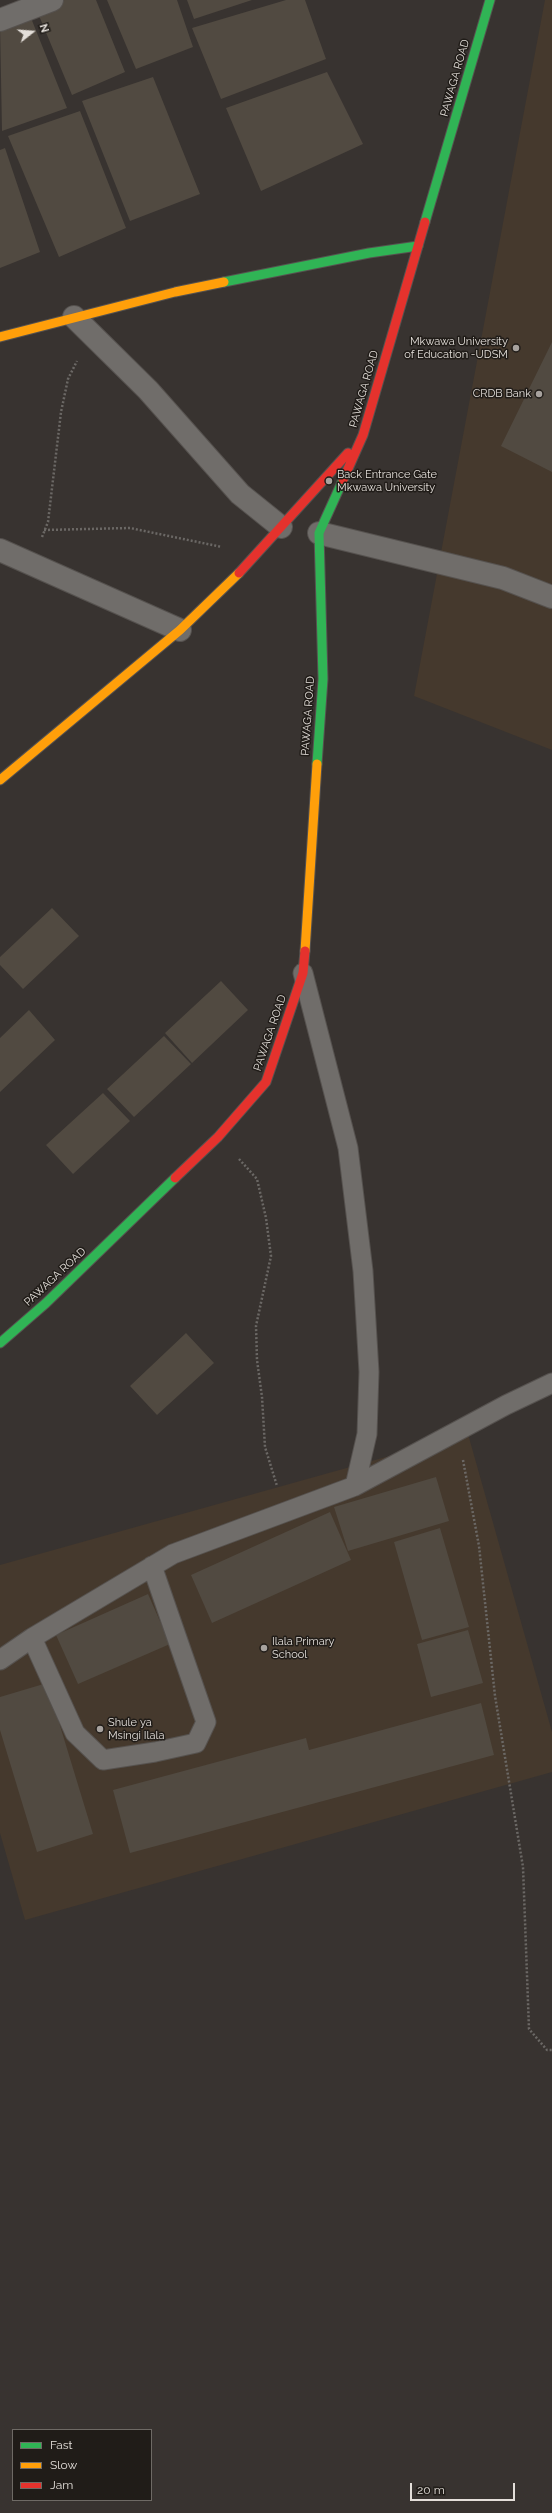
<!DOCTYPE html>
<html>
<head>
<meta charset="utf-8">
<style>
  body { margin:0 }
  #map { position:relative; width:552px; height:2513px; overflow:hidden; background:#383330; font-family:Raleway,sans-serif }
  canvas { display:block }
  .legend { position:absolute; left:12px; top:2429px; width:140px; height:72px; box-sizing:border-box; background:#201c18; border:1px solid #6e6a65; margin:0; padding:5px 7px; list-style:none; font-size:12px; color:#e3ded9 }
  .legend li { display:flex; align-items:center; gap:8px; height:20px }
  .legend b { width:20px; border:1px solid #6e6a65 }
  .north { position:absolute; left:12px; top:12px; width:40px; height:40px; -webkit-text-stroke:3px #201c18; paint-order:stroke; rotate:73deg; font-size:11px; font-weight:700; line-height:16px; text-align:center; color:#e3ded9 }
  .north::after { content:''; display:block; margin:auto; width:14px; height:18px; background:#e3ded9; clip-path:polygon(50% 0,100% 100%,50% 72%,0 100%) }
  .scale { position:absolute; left:410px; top:2483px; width:105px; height:18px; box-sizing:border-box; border:2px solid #e3ded9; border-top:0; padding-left:5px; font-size:12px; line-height:14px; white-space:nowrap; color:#e3ded9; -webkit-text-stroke:3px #201c18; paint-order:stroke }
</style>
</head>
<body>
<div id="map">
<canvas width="552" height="2513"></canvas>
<ul class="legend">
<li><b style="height:5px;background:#30b455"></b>Fast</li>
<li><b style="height:5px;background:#ff9f0a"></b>Slow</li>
<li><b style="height:5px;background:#e5322d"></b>Jam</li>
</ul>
<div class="north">N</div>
<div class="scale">20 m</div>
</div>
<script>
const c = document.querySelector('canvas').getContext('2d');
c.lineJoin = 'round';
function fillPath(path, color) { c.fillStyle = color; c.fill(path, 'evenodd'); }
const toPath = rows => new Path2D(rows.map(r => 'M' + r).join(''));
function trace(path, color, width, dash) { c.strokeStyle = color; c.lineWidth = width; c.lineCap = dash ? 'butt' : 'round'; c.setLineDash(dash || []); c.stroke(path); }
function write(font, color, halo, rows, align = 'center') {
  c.font = font + ' Raleway,sans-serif'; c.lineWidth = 3; c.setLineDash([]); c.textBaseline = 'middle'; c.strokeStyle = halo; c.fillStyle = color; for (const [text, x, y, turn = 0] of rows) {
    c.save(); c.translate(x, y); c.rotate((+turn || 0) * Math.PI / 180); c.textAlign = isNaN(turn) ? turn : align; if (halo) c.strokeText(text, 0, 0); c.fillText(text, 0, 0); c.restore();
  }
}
const education = toPath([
  [545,0,552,0,552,750,414,696],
  [468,1434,552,1732,552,1772,25,1920,0,1833,0,1565]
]);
const building = toPath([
  [53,0,96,0,125,72,72,95,35,6],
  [107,0,177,0,193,47,136,69],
  [187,0,252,0,194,19],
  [286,0,305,0,326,59,221,99,192,28],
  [29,13,67,108,2,131,0,24],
  [327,72,363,144,261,191,226,108],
  [153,77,200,194,130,221,82,101],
  [80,111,126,228,59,257,8,136],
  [5,148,40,252,0,268,0,150],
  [552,342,552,472,501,446],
  [52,908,79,936,23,989,0,965,0,957],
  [221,981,248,1010,192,1063,165,1033],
  [29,1010,55,1040,0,1092,0,1038],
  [164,1036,191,1064,134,1117,107,1089],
  [103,1093,130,1121,73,1174,46,1145],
  [186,1333,214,1363,157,1415,130,1386],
  [436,1477,449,1521,348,1551,334,1507],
  [330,1512,351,1560,212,1623,191,1575],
  [440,1528,469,1627,422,1640,394,1542],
  [148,1594,170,1644,78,1684,56,1635],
  [468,1630,483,1683,431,1697,417,1644],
  [47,1683,93,1834,37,1852,0,1730,0,1697],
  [481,1703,494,1755,130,1853,113,1790,306,1738,309,1750]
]);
const path = toPath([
  [44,530,130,528,222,547],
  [42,537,48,522,61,412,68,379,77,361],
  [239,1159,257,1179,266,1218,271,1256,256,1326,257,1360,262,1397,265,1447,277,1486],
  [463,1460,479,1546,495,1696,523,1867,529,2029,547,2050,552,2050]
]);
const lane = toPath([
  [303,973,348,1148,363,1271,369,1372,367,1434,355,1486],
  [32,1638,75,1733,103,1760,155,1752,196,1743,206,1722,152,1566],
  [0,1660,32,1638,173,1554,355,1486,506,1405,552,1383]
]);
const street = toPath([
  [0,20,52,0],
  [74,317,148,390,240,494,281,527],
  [319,533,503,578,552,597],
  [0,550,180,630]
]);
const fast = toPath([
  [425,222,490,0],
  [224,282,369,253,418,246],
  [317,764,323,679,319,533,343,480],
  [0,1343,46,1303,175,1178]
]);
const slow = toPath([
  [0,337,175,292,224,282],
  [0,780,180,630,239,573],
  [305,951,317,764]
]);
const jam = toPath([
  [343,480,363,435,425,222],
  [239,573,348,453],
  [175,1178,218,1137,266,1082,303,973,305,951]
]);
const markers = [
  [516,348,4,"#a7a29e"],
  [539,394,4,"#a7a29e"],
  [329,481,4,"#a7a29e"],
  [264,1648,4,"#a7a29e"],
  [100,1729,4,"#a7a29e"]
];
const streetNames = [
  ["PAWAGA ROAD",455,78,-74],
  ["PAWAGA ROAD",364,389,-74],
  ["PAWAGA ROAD",308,716,-86],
  ["PAWAGA ROAD",270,1033,-71],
  ["PAWAGA ROAD",55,1277,-43]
];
const poiNames = [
  ["Mkwawa University",508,342,"right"],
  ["of Education -UDSM",508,355,"right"],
  ["CRDB Bank",531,394,"right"],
  ["Back Entrance Gate",337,475],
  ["Mkwawa University",337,488],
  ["Ilala Primary",272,1642],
  ["School",272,1655],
  ["Shule ya",108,1723],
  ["Msingi Ilala",108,1736]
];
fillPath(education, '#45392d');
fillPath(building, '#514a41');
trace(lane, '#56524f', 21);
trace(street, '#56524f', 24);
trace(fast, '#56524f', 11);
trace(slow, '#56524f', 11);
trace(jam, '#56524f', 11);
trace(path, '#6b6865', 2.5, [2, 2]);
trace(lane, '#706d6a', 19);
trace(street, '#706d6a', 22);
trace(fast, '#30b455', 9);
trace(slow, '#ff9f0a', 9);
trace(jam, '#e5322d', 9);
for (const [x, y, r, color] of markers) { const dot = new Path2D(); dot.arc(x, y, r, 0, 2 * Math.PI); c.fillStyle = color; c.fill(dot); trace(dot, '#201c18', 1.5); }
write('11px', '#e3ded9', '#201c18', streetNames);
write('11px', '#e3ded9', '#201c18', poiNames, 'left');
</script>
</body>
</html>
